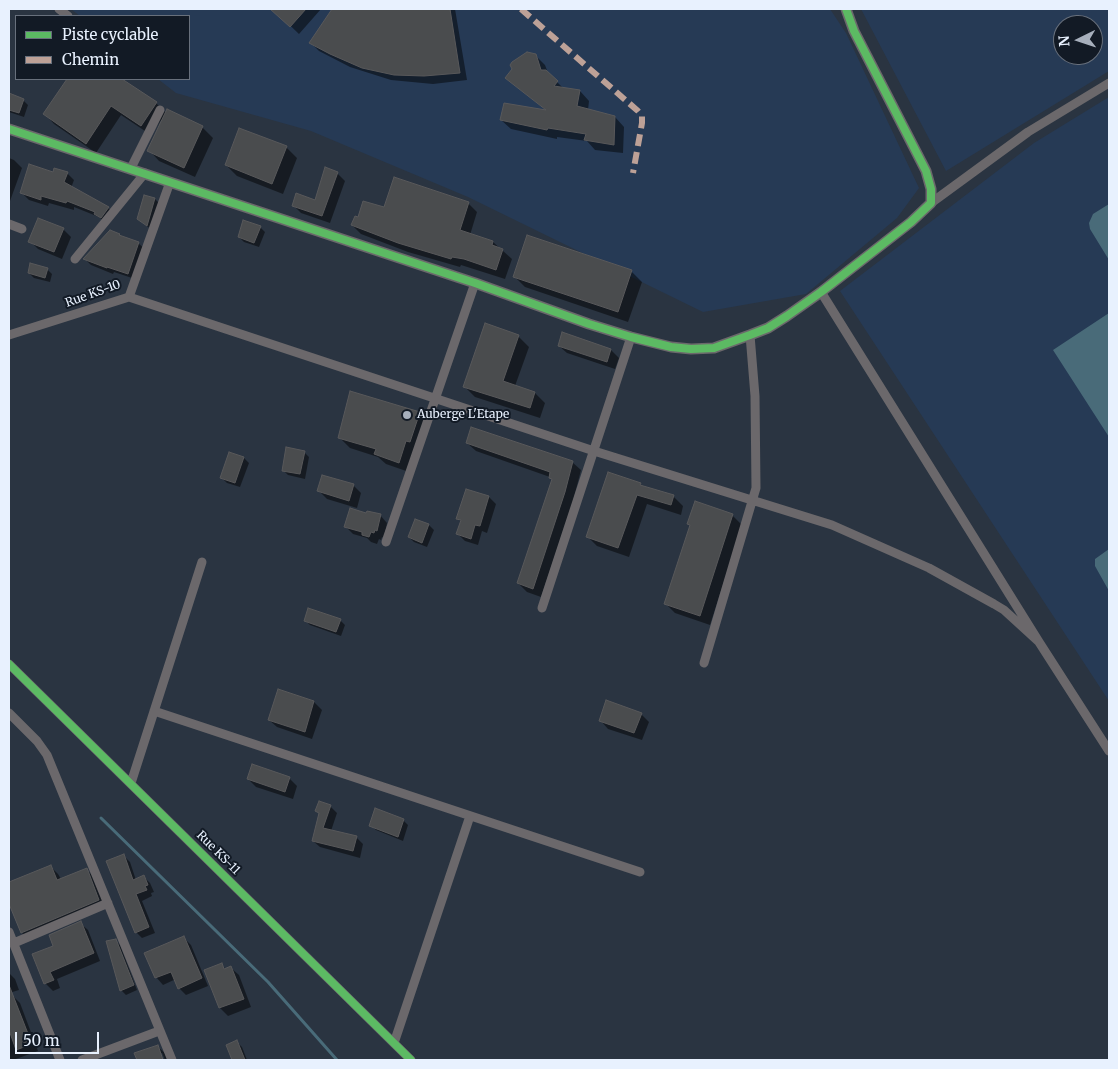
<!DOCTYPE html>
<html>
<head>
<meta charset="utf-8">
<style>
  body { margin:0 }
  #map { position:relative; width:1118px; height:1069px; overflow:hidden; background:#2a3441; font-family:Merriweather,serif }
  canvas { display:block }
  .frame { position:absolute; inset:0; border:10px solid #e8f1fe; pointer-events:none }
  .legend { position:absolute; left:15px; top:15px; width:175px; height:65px; box-sizing:border-box; background:#121a25; border:1px solid #68707c; margin:0; padding:6px 9px; list-style:none; font-size:15px; color:#e8f1fe }
  .legend li { display:flex; align-items:center; gap:10px; height:25px }
  .legend b { width:25px; border:1px solid #68707c }
  .north { position:absolute; left:1053px; top:15px; width:50px; height:50px; box-sizing:border-box; background:#121a25; border:1px solid #68707c; border-radius:50%; rotate:266deg; font-size:14px; font-weight:700; line-height:20px; text-align:center; color:#e8f1fe }
  .north::after { content:''; display:block; margin:auto; width:18px; height:22px; background:#a6afbc; clip-path:polygon(50% 0,100% 100%,50% 72%,0 100%) }
  .scale { position:absolute; left:15px; top:1032px; width:84px; height:22px; box-sizing:border-box; border:2px solid #e8f1fe; border-top:0; padding-left:6px; font-size:15px; line-height:18px; white-space:nowrap; color:#e8f1fe; -webkit-text-stroke:4px #121a25; paint-order:stroke }
</style>
</head>
<body>
<div id="map">
<canvas width="1118" height="1069"></canvas>
<div class="frame"></div>
<ul class="legend">
<li><b style="height:6px;background:#5cba63"></b>Piste cyclable</li>
<li><b style="height:6px;background:#bda197"></b>Chemin</li>
</ul>
<div class="north">N</div>
<div class="scale">50 m</div>
</div>
<script>
const c = document.querySelector('canvas').getContext('2d');
c.lineJoin = 'round';
function fillPath(path, color) { c.fillStyle = color; c.fill(path, 'evenodd'); }
const toPath = rows => new Path2D(rows.map(r => 'M' + r).join(''));
function trace(path, color, width, dash) { c.strokeStyle = color; c.lineWidth = width; c.lineCap = dash ? 'butt' : 'round'; c.setLineDash(dash || []); c.stroke(path); }
function write(font, color, halo, rows, align = 'center') {
  c.font = font + ' Merriweather,serif'; c.lineWidth = 4; c.setLineDash([]); c.textBaseline = 'middle'; c.strokeStyle = halo; c.fillStyle = color; for (const [text, x, y, turn = 0] of rows) {
    c.save(); c.translate(x, y); c.rotate((+turn || 0) * Math.PI / 180); c.textAlign = isNaN(turn) ? turn : align; if (halo) c.strokeText(text, 0, 0); c.fillText(text, 0, 0); c.restore();
  }
}
const built = toPath([
  [71,9,830,9,846,33,919,188,897,218,806,294,703,312,468,197,311,131,176,93,158,79,189,79,189,16,80,16],
  [861,9,1109,9,1109,71,946,171],
  [1063,25,1093,25,1093,55,1063,55],
  [1109,97,1109,701,840,291,1034,143]
]);
const water = toPath([
  [1109,204,1109,260,1090,229,1089,223,1093,214],
  [1109,313,1109,437,1053,350],
  [1109,549,1109,591,1095,566,1095,559]
]);
const shadow = toPath([
  [273,9,321,9,299,34],
  [333,9,455,9,467,80,433,84,391,80,350,67,319,51,311,43],
  [535,55,545,65,548,73,564,89,580,91,589,101,588,110,615,117,624,127,623,153,595,150,587,141,557,137,557,139,511,129,501,120,547,111,506,78],
  [69,79,122,79,156,103,166,113,202,127,213,138,195,177,159,161,149,150,162,121,161,120,151,135,121,115,96,153,54,124,45,114],
  [9,94,23,100,28,105,24,117,9,112],
  [286,147,297,158,283,194,237,176,226,165],
  [9,158,14,160,22,168,10,201,9,201],
  [54,173,67,173,74,180,71,188,108,208,116,215,103,221,99,217,74,207,74,210,49,203,48,206,29,200,22,193],
  [337,173,345,181,330,223,301,213,293,205,316,202],
  [144,196,155,199,160,204,152,230,138,219],
  [468,203,477,212,470,235,493,242,512,259,505,279,461,265,460,267,408,252,361,234,352,225,359,219,384,208],
  [260,227,265,232,259,247,244,242,239,237],
  [63,229,71,237,62,259,38,249,30,241],
  [111,231,122,238,138,243,145,249,135,279,114,272,113,274,91,265,85,259],
  [47,269,52,274,50,282,34,278,29,273],
  [631,271,642,282,628,322,525,287,514,276],
  [518,336,529,347,515,386,535,393,545,403,540,418,475,397,464,386],
  [559,346,611,350,619,358,615,369,567,353],
  [419,413,429,423,409,472,386,464,378,457,350,448,340,438],
  [467,443,572,462,581,470,573,501,541,597,527,592,518,583,553,480,550,477,476,451],
  [304,452,309,457,305,479,288,475,283,470],
  [230,454,244,458,249,463,240,487,227,483,222,478],
  [640,484,644,488,673,496,683,506,681,515,647,504,629,557,597,546,587,536],
  [353,485,361,493,357,508,327,499,319,491],
  [489,497,496,504,487,533,482,531,478,545,465,541,458,534,461,522,458,518],
  [366,515,380,515,387,523,384,538,382,537,381,540,379,539,377,544,371,542,367,538,353,534,345,526],
  [732,515,742,525,710,625,675,613,666,604,691,526,688,523],
  [416,520,429,525,434,530,427,547,414,542,409,537],
  [305,620,340,620,345,625,341,636,310,625],
  [279,691,314,702,322,710,312,739,277,727,269,720],
  [641,714,649,722,642,740,608,729,601,721],
  [289,778,297,786,293,799,256,787,248,779],
  [330,806,337,813,331,831,356,837,363,844,360,858,320,847,313,841,320,814,317,811],
  [403,820,408,825,403,841,376,830,371,825],
  [124,856,130,862,136,880,144,877,150,883,154,892,151,893,152,896,142,901,155,933,142,938,136,932],
  [50,866,58,874,61,879,86,869,94,877,106,908,30,940,22,933,9,901,9,883],
  [80,923,88,930,100,961,57,979,60,988,53,991,45,983,55,946],
  [184,938,191,945,208,986,186,995,179,988,176,979,163,985,156,977],
  [115,940,120,945,137,990,126,995,121,990],
  [221,965,226,969,231,968,239,975,251,1007,228,1016,220,1008,206,971],
  [10,974,15,979,19,990,9,993],
  [13,996,20,1003,38,1051,13,1060,9,1060,9,997],
  [237,1042,242,1047,247,1060,233,1060,227,1045],
  [157,1046,165,1053,167,1060,165,1060,162,1053,159,1053,162,1060,138,1060,136,1054]
]);
const stream = toPath([
  [101,818,268,982,337,1060]
]);
const building = toPath([
  [270,9,306,9,290,27,270,9],
  [332,9,450,9,460,73,424,76,394,75,362,68,330,54,309,43,332,9],
  [527,52,536,54,541,70,546,70,558,81,554,86,580,90,577,106,615,116,614,145,584,140,586,134,548,128,547,130,500,120,504,103,546,110,505,78,512,69,510,65,512,62,527,52],
  [67,79,122,79,157,102,141,126,111,106,86,144,43,114,67,79],
  [9,93,24,99,19,113,9,110,9,93],
  [167,109,203,126,184,168,147,151,167,109],
  [239,128,287,146,272,184,225,165,239,128],
  [29,164,53,172,54,168,68,172,64,182,109,207,101,218,94,214,95,212,67,201,66,203,41,196,41,200,20,193,29,164],
  [325,167,338,172,322,216,292,206,296,193,315,200,325,167],
  [394,177,469,202,460,230,493,241,492,245,503,249,496,270,464,259,452,257,451,259,398,243,351,225,355,216,358,217,363,201,384,207,394,177],
  [144,195,155,198,147,226,137,219,144,195],
  [38,218,64,228,54,252,28,242,38,218],
  [243,220,261,226,254,243,238,237,243,220],
  [110,230,120,234,119,235,139,242,128,274,107,267,107,268,83,259,110,230],
  [527,235,632,270,618,312,513,277,527,235],
  [30,263,48,268,45,278,28,273,30,263],
  [485,323,519,335,503,381,535,392,530,408,463,387,485,323],
  [562,332,611,349,607,362,558,346,562,332],
  [350,391,420,412,410,442,406,441,399,463,374,454,376,449,338,438,350,391],
  [471,427,573,461,565,492,533,589,517,583,552,479,549,478,550,472,466,443,471,427],
  [286,447,305,451,300,474,282,471,286,447],
  [229,452,244,457,235,483,220,478,229,452],
  [608,472,641,483,640,485,674,495,671,505,637,495,618,548,586,537,608,472],
  [322,475,354,484,349,501,317,491,322,475],
  [466,489,489,496,480,526,475,525,471,539,456,534,461,520,456,519,466,489],
  [695,501,733,514,700,616,664,604,690,525,687,524,695,501],
  [350,508,366,513,367,511,381,514,377,531,375,530,374,533,371,532,369,537,362,535,362,532,344,527,350,508],
  [415,519,429,524,422,543,408,537,415,519],
  [308,608,341,619,336,632,304,621,308,608],
  [278,689,314,701,305,732,268,720,278,689],
  [606,700,642,713,634,733,599,721,606,700],
  [252,764,290,777,285,792,247,779,252,764],
  [319,801,331,805,323,828,357,836,353,851,312,841,319,813,315,811,319,801],
  [375,808,404,819,398,837,369,826,375,808],
  [124,854,133,880,144,875,148,885,145,886,147,890,136,894,149,927,135,933,106,861,124,854],
  [51,865,57,880,87,868,99,900,21,933,9,904,9,882,51,865],
  [81,921,94,953,50,972,54,980,44,984,32,954,53,946,49,935,81,921],
  [184,936,202,978,178,989,171,972,155,978,144,953,184,936],
  [116,939,134,985,120,991,106,941,116,939],
  [222,963,224,969,231,966,244,999,219,1008,204,970,222,963],
  [9,985,32,1044,16,1050,9,1030,9,985],
  [237,1040,245,1060,232,1060,226,1045,237,1040],
  [158,1045,163,1060,137,1060,134,1053,158,1045]
]);
const minor = toPath([
  [59,9,68,16],
  [131,168,160,110],
  [931,203,1028,132,1109,83],
  [9,224,22,229],
  [75,259,145,173],
  [821,292,1039,642,1109,751],
  [129,297,594,451,832,525,929,568,994,604,1004,610,1039,642],
  [9,335,129,297,170,182],
  [386,542,475,283],
  [542,608,631,337],
  [704,663,756,488,755,396,750,335],
  [9,664,411,1060],
  [154,711,640,872],
  [9,713,37,741,47,755,172,1060],
  [131,783,202,562],
  [9,932,60,1060],
  [14,943,108,903],
  [394,1043,470,816],
  [82,1060,159,1031]
]);
const tertiary = toPath([
  [9,129,475,283,589,324,631,337,671,347,691,349,714,348,750,335,768,328,787,316,821,292,911,222,931,203,931,189,926,171,854,31,846,9]
]);
const quiet = toPath([
  [521,9,638,111,642,116,642,123,633,173]
]);
const cycleway = toPath([
  [9,129,475,283,589,324,631,337,671,347,691,349,714,348,750,335,768,328,787,316,821,292,911,222,931,203,931,189,926,171,854,31,846,9],
  [9,664,411,1060]
]);
const markers = [
  [407,415,5,"#a6afbc"]
];
const streetNames = [
  ["Rue KS-10",93,294,-20],
  ["Rue KS-11",218,853,45]
];
const poiNames = [
  ["Auberge L'Etape",417,415]
];
fillPath(built, '#263a55');
fillPath(water, '#496b79');
fillPath(shadow, '#0007');
trace(stream, '#496b79', 3);
fillPath(building, '#4a4c4e');
trace(building, '#58585a', 1);
trace(minor, '#6b686b', 9);
trace(tertiary, '#6b686b', 11);
trace(quiet, '#bda197', 6, [12, 6]);
trace(cycleway, '#5cba63', 8);
for (const [x, y, r, color] of markers) { const dot = new Path2D(); dot.arc(x, y, r, 0, 2 * Math.PI); c.fillStyle = color; c.fill(dot); trace(dot, '#121a25', 2); }
write('12px', '#e8f1fe', '#121a25', streetNames);
write('12px', '#e8f1fe', '#121a25', poiNames, 'left');
</script>
</body>
</html>
